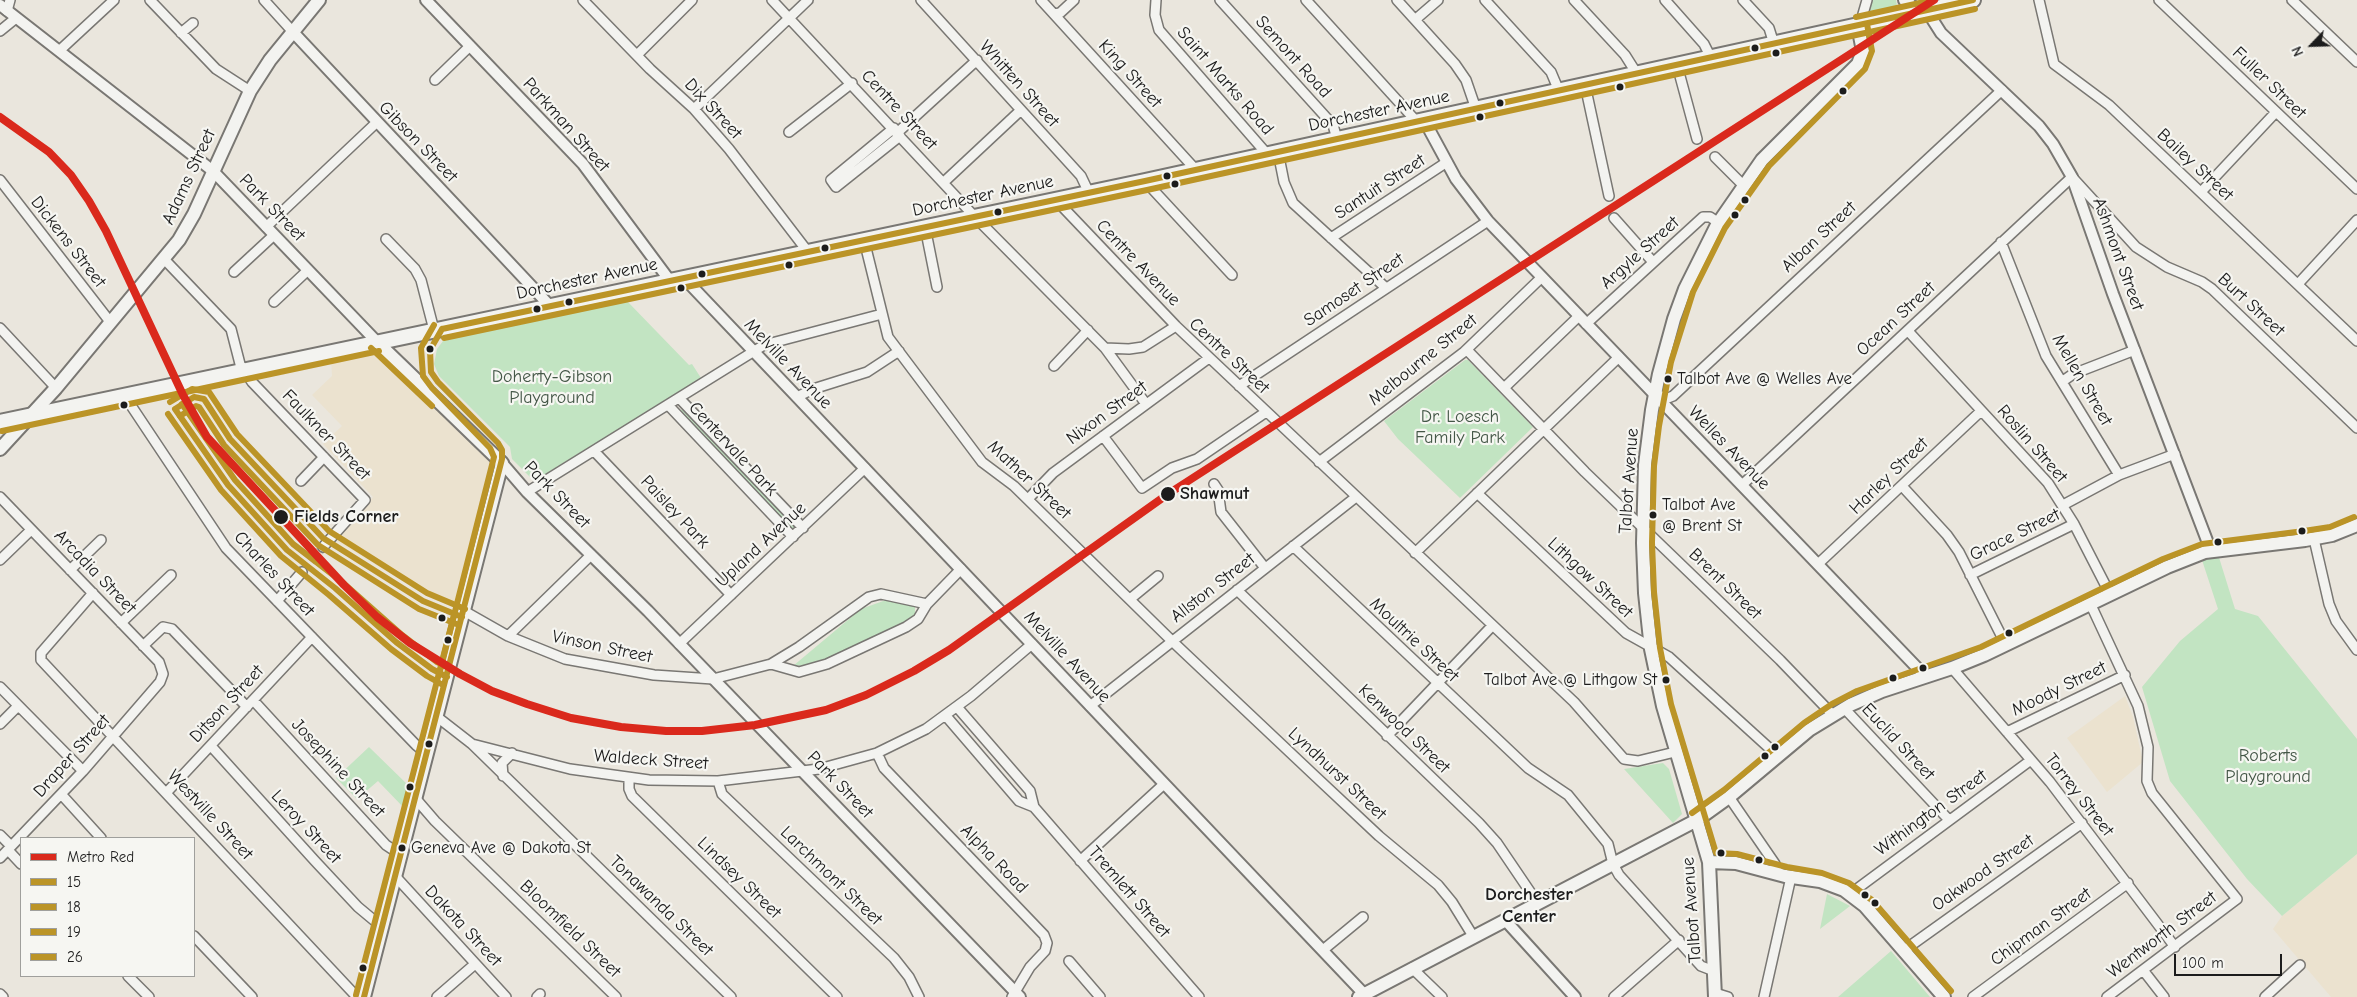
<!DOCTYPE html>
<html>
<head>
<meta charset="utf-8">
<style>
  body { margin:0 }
  #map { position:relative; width:2357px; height:997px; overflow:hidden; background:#eae6dd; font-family:"Comic Neue",sans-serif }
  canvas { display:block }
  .legend { position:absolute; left:20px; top:837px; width:175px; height:140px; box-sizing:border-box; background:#f6f6f2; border:1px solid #9f9f9c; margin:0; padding:6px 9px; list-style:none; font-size:15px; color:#1c1c1c }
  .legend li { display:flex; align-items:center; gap:10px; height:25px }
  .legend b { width:25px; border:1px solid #9f9f9c }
  .north { position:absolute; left:2287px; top:20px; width:50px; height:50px; -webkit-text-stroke:4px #f6f6f2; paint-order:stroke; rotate:246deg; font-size:14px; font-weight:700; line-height:20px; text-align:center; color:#1c1c1c }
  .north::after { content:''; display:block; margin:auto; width:18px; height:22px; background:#1c1c1c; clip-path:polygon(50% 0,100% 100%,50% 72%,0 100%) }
  .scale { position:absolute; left:2174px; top:954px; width:108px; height:22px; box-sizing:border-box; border:2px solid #1c1c1c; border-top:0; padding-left:6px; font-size:15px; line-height:18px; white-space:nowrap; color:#1c1c1c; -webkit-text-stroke:4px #f6f6f2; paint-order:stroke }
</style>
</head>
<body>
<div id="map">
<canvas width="2357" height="997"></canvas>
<ul class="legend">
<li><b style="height:6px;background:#da291c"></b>Metro Red</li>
<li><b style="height:6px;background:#bb9427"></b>15</li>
<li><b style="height:6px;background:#bb9427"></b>18</li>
<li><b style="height:6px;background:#bb9427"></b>19</li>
<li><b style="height:6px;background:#bb9427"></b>26</li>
</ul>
<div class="north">N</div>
<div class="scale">100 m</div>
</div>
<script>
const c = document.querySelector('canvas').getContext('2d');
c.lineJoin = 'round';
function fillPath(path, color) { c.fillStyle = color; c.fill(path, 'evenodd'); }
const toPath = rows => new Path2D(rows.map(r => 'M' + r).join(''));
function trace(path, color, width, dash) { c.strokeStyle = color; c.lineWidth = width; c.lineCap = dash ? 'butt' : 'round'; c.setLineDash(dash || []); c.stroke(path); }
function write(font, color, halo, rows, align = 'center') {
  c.font = font + ' "Comic Neue",sans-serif'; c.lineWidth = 4.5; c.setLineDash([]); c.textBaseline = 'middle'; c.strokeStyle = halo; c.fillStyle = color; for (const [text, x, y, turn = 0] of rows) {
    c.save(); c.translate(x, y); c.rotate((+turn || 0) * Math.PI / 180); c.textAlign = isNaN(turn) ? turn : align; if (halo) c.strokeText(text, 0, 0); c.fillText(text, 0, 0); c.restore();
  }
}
const built = toPath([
  [377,351,494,466,455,606,428,597,335,540,373,497,323,444,342,426,312,395,332,376,331,359],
  [2125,696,2133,717,2143,762,2107,792,2067,738],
  [2357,854,2357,997,2331,997,2273,929,2282,916]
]);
const green = toPath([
  [1869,0,1896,0,1897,6,1892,11,1869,16,1867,10],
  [626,300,689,365,692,364,701,378,534,481,512,459,510,447,439,376,434,364,437,349,443,341,454,336],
  [1465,360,1468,360,1533,427,1460,498,1398,439,1384,421],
  [685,409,796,526,795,529,792,530,680,413,680,410],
  [2217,551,2235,609,2258,616,2357,739,2357,854,2282,916,2247,879,2170,781,2142,687,2180,641,2218,609,2201,557],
  [886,600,915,605,915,616,863,644,812,665,793,666,861,609],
  [369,747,410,787,405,809,378,781,357,799,336,778],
  [1663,763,1669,769,1682,814,1673,823,1624,769],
  [1827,894,1850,906,1820,929],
  [1891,951,1930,997,1838,997]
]);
const minorTunnel = toPath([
  [302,572,323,547]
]);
const minor = toPath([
  [150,0,216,69,250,91],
  [264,0,293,32],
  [583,0,650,69,694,109,729,149,808,252],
  [772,0,975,217,1105,348,1129,349,1143,347,1176,326],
  [921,0,1081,176,1089,193],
  [1041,0,1196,170],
  [1156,0,1155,15,1159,30,1267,154],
  [1220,0,1333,125,1337,139],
  [1306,0,1417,122],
  [1397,0,1455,64,1466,80,1476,109],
  [1485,0,1551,72,1559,91],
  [1574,0,1625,55,1637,74],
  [1665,0,1704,44,1711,58],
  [1743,0,1769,28,1774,44],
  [2039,0,2054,64,2109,105,2357,341],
  [2159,0,2357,189],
  [2292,0,2357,62],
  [7,11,10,0],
  [1054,14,1060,13,1074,0],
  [1416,19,1438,0],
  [1865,24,1863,14,1867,0],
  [0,31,16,18],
  [181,33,193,23],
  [59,51,114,0],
  [637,55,692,0],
  [1677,65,1697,139],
  [435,80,470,46],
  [1585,85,1609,196],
  [694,109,808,0],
  [894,128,831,180,836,187,900,136],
  [789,132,852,83],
  [897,133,977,60],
  [1278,152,1284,182,1293,203,1386,288],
  [1715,157,1743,185],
  [0,180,111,323],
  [1145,181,1232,275],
  [944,182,1021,110],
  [2201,192,2276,112],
  [1056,200,1176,326,1574,702,1624,759,1638,761,1675,752],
  [1614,218,1653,262],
  [266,227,376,123],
  [925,227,937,287],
  [1331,238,1447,162],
  [386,239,415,269,421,280,434,330],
  [864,240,888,337,982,462,1014,486,1172,641,1315,776,1379,836,1438,885,1452,902,1473,936],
  [2001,242,2046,356,2119,475],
  [164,259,231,329,240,364,252,382,365,500,323,547],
  [234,272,274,235],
  [2298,284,2357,220],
  [274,302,307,271],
  [1586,324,1703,217,1710,217,1719,223],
  [0,328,56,388],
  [1908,331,2048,483,2074,524,2110,594],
  [1105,348,1146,404],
  [1467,350,1585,472,1780,660,1832,714],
  [1054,366,1088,330],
  [2063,381,2073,374,2135,350],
  [1239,386,1488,221],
  [1504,388,1579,316],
  [1655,394,1668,398,1673,396,2002,90],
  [124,395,226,548,416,745,427,754],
  [797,397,813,389,867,372,899,351],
  [680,399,803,528],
  [669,406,793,537],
  [1103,436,1142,488,1172,468,1197,459,1266,412],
  [595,452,731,595],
  [1319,462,1464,352,1542,277],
  [301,481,324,457],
  [1214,484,1218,490,1221,512,1265,568],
  [1742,485,2072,177,2136,247,2167,267,2202,282,2212,289,2357,428],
  [1902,486,1947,535,1959,552,2006,645],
  [527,492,764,345,882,314],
  [1477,493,1626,633,1669,657,1778,756],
  [0,497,159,662,163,674,160,682,83,771,0,858],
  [1028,499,1053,473,1209,358],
  [2063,505,2119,475,2175,454],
  [2314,539,2329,604,2336,621,2357,650],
  [1293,546,1528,768,1568,795,1608,844,1613,864,1619,875,1701,966,1714,971],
  [1415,553,1619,357],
  [0,560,31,530],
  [1818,564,1981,411],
  [70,570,101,540],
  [1970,575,2074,524],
  [1237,590,1479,823,1497,843,1537,902],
  [93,593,41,653,41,660,357,997],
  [1130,599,1158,576],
  [277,601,302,572],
  [2090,603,2138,706,2148,747,2147,781,2152,793,2237,899,2107,997],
  [927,604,961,569],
  [464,611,508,636,565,659,654,675,713,679,771,664,799,647,869,597,881,594,927,604,918,619,906,627,827,664,799,672,771,664],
  [121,623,171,575],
  [508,636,591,555],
  [679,644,865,468],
  [143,646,163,627,172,629,247,707],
  [1952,668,2050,782,2175,947],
  [0,687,83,771],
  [253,700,386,845,401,855],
  [1090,706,1356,497],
  [957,707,1030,791,1034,807,1199,997],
  [1844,708,1949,820],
  [436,716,472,744,731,997],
  [946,716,1019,801,1034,807],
  [0,724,18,706],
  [2007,732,2125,675],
  [1387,736,1492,626],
  [472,744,570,769,649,780,718,781,819,769,877,753,926,729,971,696,1032,644],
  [211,746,315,861,358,907,382,927],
  [877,753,884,768,1044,935,1047,943,1045,951,1030,967,1012,997],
  [503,776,502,763,512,753],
  [629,778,629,789,632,796,837,997],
  [718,781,722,794,894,958,909,977,919,997],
  [167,792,312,637],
  [61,794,101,838],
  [1729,797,1775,864,1779,875],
  [416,799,435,821,616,997],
  [0,835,11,846],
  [8,850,21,864],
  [1080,861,1164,784],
  [396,877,506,997],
  [1850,894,2031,760],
  [194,936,252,997],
  [1323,950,1363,917],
  [1903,951,2082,823],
  [1069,961,1100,997],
  [1412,968,1442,997],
  [2143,970,2164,997],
  [128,976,149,997],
  [1715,993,1728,997],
  [0,994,3,997],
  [437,997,475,964],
  [537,997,540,994],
  [1614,997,1679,940],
  [1764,997,1791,877],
  [1973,997,2128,883],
  [2265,997,2300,965]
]);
const tertiary = toPath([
  [426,0,583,164,670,281],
  [0,5,213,171,377,342],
  [1927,11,1941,33,2039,126,2053,144,2072,177,2113,294,2211,551],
  [293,32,550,306],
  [1424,120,1456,179,1488,221,1926,677],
  [684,278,1364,994],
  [502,463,527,492,648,611,1020,997],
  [1505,920,1575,997]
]);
const secondary = toPath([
  [1905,0,1918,13],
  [0,449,56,388,179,240,194,214,250,91,270,60,319,0],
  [1709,862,1736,863,1785,876,1820,881,1844,890,1865,906,1944,997],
  [364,997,502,463,377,342],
  [1359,997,1697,820,1729,797,1809,730,1850,705,1882,691,1952,668,1984,655,2167,567,2205,552,2305,540,2332,535,2357,525],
  [1715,997,1709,862,1663,706,1651,649,1645,593,1643,543,1645,465,1652,410,1659,374,1674,319,1685,289,1717,225,1762,160,1858,64,1863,51,1858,26]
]);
const primary = toPath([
  [0,422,1145,181,1973,0]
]);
const bus1 = toPath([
  [442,329,1145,181,1973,0],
  [175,409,228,485,287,550,335,588,396,642,432,669,447,677],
  [175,409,194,397,204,399,230,439,323,538,423,601,462,617],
  [364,997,502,459,502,450,498,443,438,382,431,372,430,350,442,329]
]);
const bus2 = toPath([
  [434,325,421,348,423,376,432,388,490,448,494,457,439,675],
  [444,338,1147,190,1975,9],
  [371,348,432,406],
  [168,414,221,490,281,556,329,595,391,649,427,676,443,685],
  [180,416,196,406,199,407,224,445,318,545,419,609,459,625],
  [2,431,379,351]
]);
const bus3 = toPath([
  [170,402,192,389,209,392,237,434,329,531,427,593,465,609],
  [182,404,235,480,293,544,341,581,402,635,437,662,451,669],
  [356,995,454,615]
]);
const bus4 = toPath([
  [1856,17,1933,0],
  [1867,24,1872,51,1865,69,1769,166,1725,228,1693,292,1671,362,1659,426,1654,466,1652,543,1654,592,1660,648,1671,704,1716,853,1737,854,1787,867,1822,873,1849,883,1872,900,1951,991],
  [1692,813,1724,790,1804,723,1832,704,1857,691,1981,647,2163,559,2202,544,2304,531,2330,527,2354,517]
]);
const metro1 = toPath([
  [0,117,49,152,71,175,89,201,106,231,183,395,207,437,344,585,377,617,410,643,460,674,492,691,527,704,571,718,621,727,666,731,702,731,755,725,826,710,866,695,914,671,949,650,1168,494,1934,0]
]);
const markers = [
  [1755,48,4.5,"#1c1c1c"],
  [1776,53,4.5,"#1c1c1c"],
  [1620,87,4.5,"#1c1c1c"],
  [1843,91,4.5,"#1c1c1c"],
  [1500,103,4.5,"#1c1c1c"],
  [1480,117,4.5,"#1c1c1c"],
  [1167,176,4.5,"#1c1c1c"],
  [1175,184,4.5,"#1c1c1c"],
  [1745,200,4.5,"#1c1c1c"],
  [998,212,4.5,"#1c1c1c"],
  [1735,215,4.5,"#1c1c1c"],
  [825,248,4.5,"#1c1c1c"],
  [789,265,4.5,"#1c1c1c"],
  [702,274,4.5,"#1c1c1c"],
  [681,288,4.5,"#1c1c1c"],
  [569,302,4.5,"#1c1c1c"],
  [537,309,4.5,"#1c1c1c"],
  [430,349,4.5,"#1c1c1c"],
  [1668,379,4.5,"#1c1c1c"],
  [124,405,4.5,"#1c1c1c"],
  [1168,494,8,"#1c1c1c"],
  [1653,515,4.5,"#1c1c1c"],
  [281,517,8,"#1c1c1c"],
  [2302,531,4.5,"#1c1c1c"],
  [2218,542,4.5,"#1c1c1c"],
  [442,618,4.5,"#1c1c1c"],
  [2009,633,4.5,"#1c1c1c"],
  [448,640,4.5,"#1c1c1c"],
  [1923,668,4.5,"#1c1c1c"],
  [1893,678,4.5,"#1c1c1c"],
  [1666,680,4.5,"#1c1c1c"],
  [429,744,4.5,"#1c1c1c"],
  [1775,747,4.5,"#1c1c1c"],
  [1765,756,4.5,"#1c1c1c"],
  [410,787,4.5,"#1c1c1c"],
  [402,848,4.5,"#1c1c1c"],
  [1721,853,4.5,"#1c1c1c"],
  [1759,860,4.5,"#1c1c1c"],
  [1865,895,4.5,"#1c1c1c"],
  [1875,903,4.5,"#1c1c1c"],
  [363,968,4.5,"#1c1c1c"]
];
const busNames = [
  ["Talbot Ave @ Welles Ave",1677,379],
  ["Talbot Ave",1662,505],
  ["@ Brent St",1662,526],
  ["Talbot Ave @ Lithgow St",1657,680,"right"],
  ["Geneva Ave @ Dakota St",411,848]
];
const streetNames = [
  ["Semont Road",1293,57,48],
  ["King Street",1130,74,48],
  ["Saint Marks Road",1225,81,49],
  ["Fuller Street",2269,83,44],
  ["Whitten Street",1019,84,48],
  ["Dix Street",713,109,47],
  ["Centre Street",899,110,47],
  ["Dorchester Avenue",1379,111,-12],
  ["Parkman Street",566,125,48],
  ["Gibson Street",418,142,46],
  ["Bailey Street",2195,165,43],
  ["Adams Street",189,177,-65],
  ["Santuit Street",1380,187,-33],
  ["Dorchester Avenue",983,196,-12],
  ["Park Street",272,208,46],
  ["Alban Street",1819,237,-43],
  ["Dickens Street",68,242,52],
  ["Argyle Street",1640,253,-42],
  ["Ashmont Street",2118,254,70],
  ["Centre Avenue",1138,263,46],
  ["Dorchester Avenue",587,279,-12],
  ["Samoset Street",1354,290,-34],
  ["Burt Street",2251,305,43],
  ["Ocean Street",1896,319,-43],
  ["Centre Street",1229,356,43],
  ["Melbourne Street",1423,360,-39],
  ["Melville Avenue",788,364,46],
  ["Mellen Street",2082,380,60],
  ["Nixon Street",1107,413,-36],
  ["Faulkner Street",326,435,46],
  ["Roslin Street",2032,444,49],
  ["Welles Avenue",1729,448,46],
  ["Centervale Park",733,449,47],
  ["Harley Street",1889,476,-44],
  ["Mather Street",1029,480,43],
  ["Talbot Avenue",1629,481,-86],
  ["Park Street",557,495,46],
  ["Paisley Park",675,512,47],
  ["Grace Street",2015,535,-26],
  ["Upland Avenue",761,545,-43],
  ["Arcadia Street",95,572,46],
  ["Charles Street",274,574,47],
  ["Lithgow Street",1590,578,43],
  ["Brent Street",1725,584,44],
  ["Allston Street",1213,588,-38],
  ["Moultrie Street",1414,640,43],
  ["Vinson Street",602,647,12],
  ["Melville Avenue",1067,657,47],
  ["Moody Street",2059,689,-26],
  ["Ditson Street",227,704,-47],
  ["Kenwood Street",1404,729,44],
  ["Euclid Street",1898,742,47],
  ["Draper Street",72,756,-48],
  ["Waldeck Street",651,760,4],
  ["Josephine Street",338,768,47],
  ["Lyndhurst Street",1337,774,43],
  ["Park Street",840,785,46],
  ["Torrey Street",2079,795,52],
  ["Withington Street",1931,813,-36],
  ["Westville Street",210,815,47],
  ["Leroy Street",306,827,47],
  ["Alpha Road",994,859,46],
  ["Oakwood Street",1983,873,-35],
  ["Larchmont Street",831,876,44],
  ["Lindsey Street",739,878,44],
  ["Tremlett Street",1129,892,49],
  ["Tonawanda Street",661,906,44],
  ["Talbot Avenue",1692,910,-94],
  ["Dakota Street",463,926,47],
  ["Chipman Street",2041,927,-36],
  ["Bloomfield Street",570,929,44],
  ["Wentworth Street",2162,935,-37]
];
const parkNames = [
  ["Doherty-Gibson",552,377],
  ["Playground",552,398],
  ["Dr. Loesch",1460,417],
  ["Family Park",1460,438],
  ["Roberts",2268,756],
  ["Playground",2268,777]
];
const stopNames = [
  ["Shawmut",1180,494],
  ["Fields Corner",294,517]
];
const neighbourhoodNames = [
  ["Dorchester",1529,895],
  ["Center",1529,917]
];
fillPath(built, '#ebe2cf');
fillPath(green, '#c2e4c2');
trace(minorTunnel, '#c1beb6', 9, [9, 4.5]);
trace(minor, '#797773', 12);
trace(tertiary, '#797773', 14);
trace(secondary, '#797773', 16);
trace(primary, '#797773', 18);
trace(minor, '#f3f3f0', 9);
trace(tertiary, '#f3f3f0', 10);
trace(secondary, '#f3f3f0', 12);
trace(primary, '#f3f3f0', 14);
trace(bus1, '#bb9427', 6);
trace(bus2, '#bb9427', 6);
trace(bus3, '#bb9427', 6);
trace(bus4, '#bb9427', 6);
trace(metro1, '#da291c', 8);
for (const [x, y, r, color] of markers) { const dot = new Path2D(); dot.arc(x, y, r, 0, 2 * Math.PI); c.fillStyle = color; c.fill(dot); trace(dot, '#f6f6f2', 2); }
write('17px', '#1c1c1c', '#f6f6f2', busNames, 'left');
write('18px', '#1c1c1c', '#f6f6f2', streetNames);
write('18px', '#445747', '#f6f6f2', parkNames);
write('bold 18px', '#1c1c1c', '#f6f6f2', stopNames, 'left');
write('bold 19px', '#1c1c1c', '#f6f6f2', neighbourhoodNames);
</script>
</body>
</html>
